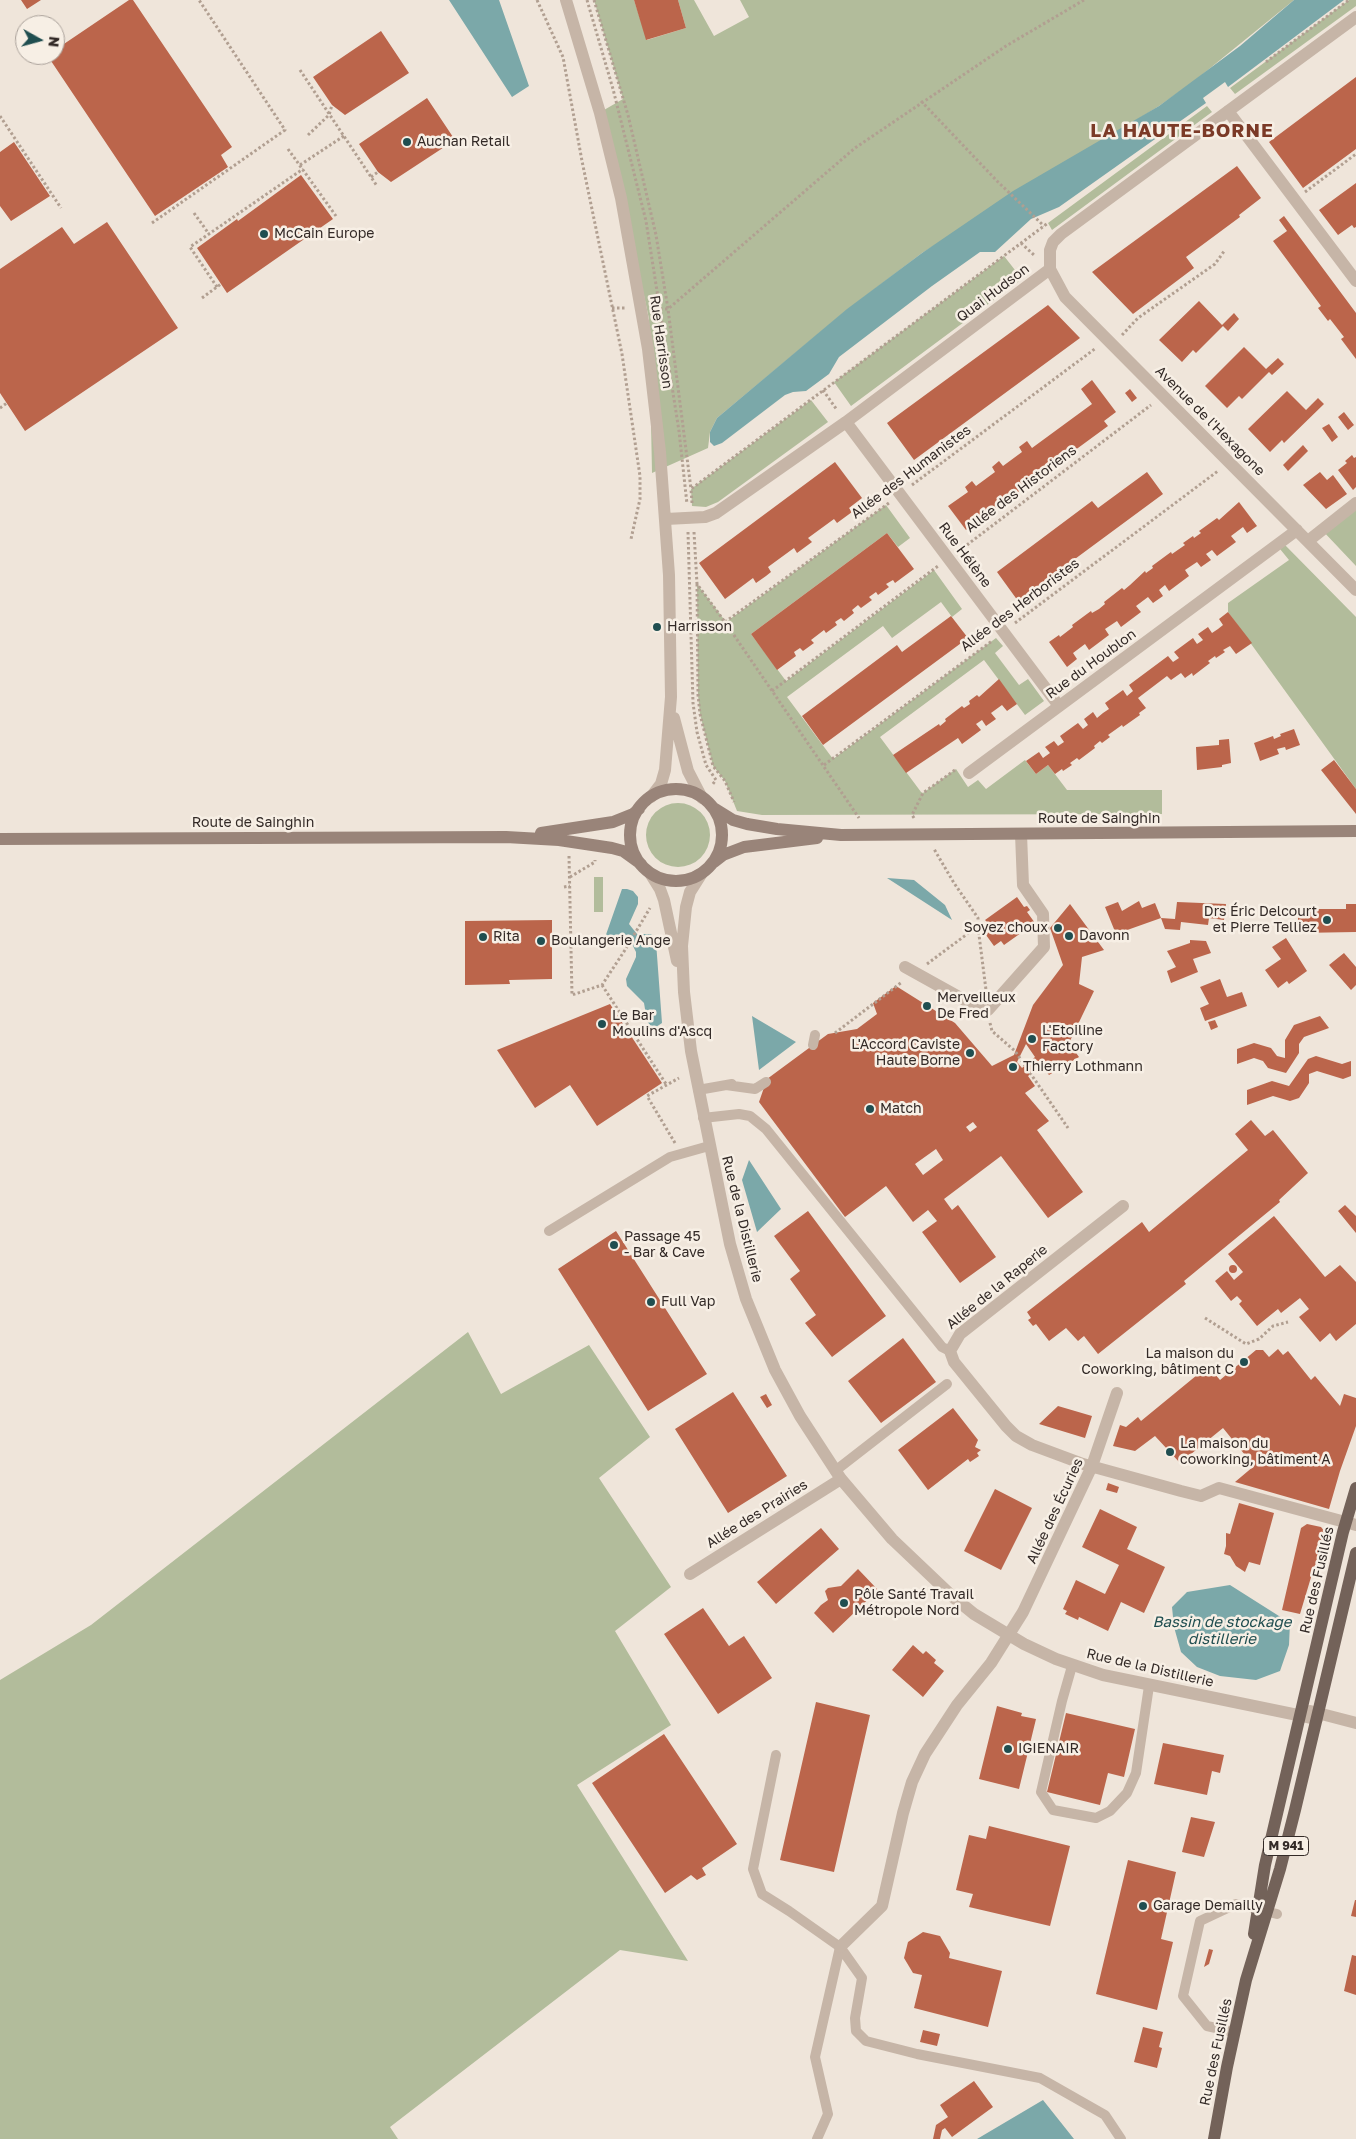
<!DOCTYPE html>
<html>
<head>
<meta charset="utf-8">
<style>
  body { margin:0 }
  #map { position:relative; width:1356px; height:2139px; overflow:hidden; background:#efe5da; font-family:"Golos Text",sans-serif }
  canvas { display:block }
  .north { position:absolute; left:15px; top:15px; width:50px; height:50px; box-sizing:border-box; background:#f7efe5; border:1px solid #a9a099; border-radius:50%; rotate:97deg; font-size:14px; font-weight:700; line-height:20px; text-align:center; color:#332a27 }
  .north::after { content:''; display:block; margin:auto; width:18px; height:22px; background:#204e50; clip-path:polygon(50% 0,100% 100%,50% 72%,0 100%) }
</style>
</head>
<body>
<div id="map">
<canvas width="1356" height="2139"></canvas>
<div class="north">N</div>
</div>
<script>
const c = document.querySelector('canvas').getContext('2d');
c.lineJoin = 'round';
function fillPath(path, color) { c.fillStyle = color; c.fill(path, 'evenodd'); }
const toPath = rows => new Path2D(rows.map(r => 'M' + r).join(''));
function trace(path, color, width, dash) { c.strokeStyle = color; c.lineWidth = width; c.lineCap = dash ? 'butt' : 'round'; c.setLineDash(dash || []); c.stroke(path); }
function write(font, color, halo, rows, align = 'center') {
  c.font = font + ' "Golos Text",sans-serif'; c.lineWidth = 5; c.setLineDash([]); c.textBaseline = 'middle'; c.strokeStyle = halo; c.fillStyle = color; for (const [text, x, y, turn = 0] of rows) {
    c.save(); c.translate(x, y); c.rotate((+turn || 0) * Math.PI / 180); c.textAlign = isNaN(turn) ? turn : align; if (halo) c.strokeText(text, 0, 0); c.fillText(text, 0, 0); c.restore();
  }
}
const green = toPath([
  [594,0,634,0,647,40,686,28,678,0,694,0,714,36,749,17,740,0,1294,0,1193,82,1159,106,922,253,847,310,717,418,710,432,708,448,652,473,649,319,604,110,623,99],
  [1349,0,1356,0,1356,6,1235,94,1230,88],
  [1207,106,1212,112,1052,230,1048,223],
  [1004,256,1022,279,851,406,834,382],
  [811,400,828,422,718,502,706,507,692,506,691,489],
  [1356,503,1356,566,1321,529],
  [886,505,910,538,898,547,887,533,751,634,786,681,934,570,962,609,952,617,941,602,892,638,883,626,787,697,833,759,996,638,1003,646,995,653,1019,685,1028,679,1044,701,1025,715,984,660,880,737,921,792,923,793,956,769,968,787,978,780,986,789,1025,760,1036,774,1048,765,1067,790,1162,790,1162,814,762,815,737,811,725,781,713,766,700,714,698,695,697,584,726,622],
  [1285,545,1356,617,1356,789,1228,612,1228,603,1289,560,1280,549],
  '646 835a32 32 0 1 1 64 0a32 32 0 1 1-64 0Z',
  [594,877,603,877,603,912,594,912],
  [468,1332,501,1394,589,1345,650,1437,599,1478,671,1587,615,1631,671,1725,577,1785,688,1961,620,1950,390,2127,398,2139,0,2139,0,1680,91,1625]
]);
const water = toPath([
  [449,0,499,0,529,86,512,97],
  [1294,0,1344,0,1228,87,1225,82,1203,98,1206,103,1059,207,1031,219,995,252,980,252,932,286,839,357,829,374,806,391,793,392,785,395,722,443,714,446,710,442,710,432,717,418,847,309,922,253,1013,191,1159,106,1240,46],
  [887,878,914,880,945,905,952,920],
  [622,889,627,889,633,891,638,897,638,904,629,924,637,934,651,934,656,942,662,1023,656,1027,651,1027,647,1021,644,1003,627,986,626,979,636,957,636,952,633,946,620,939,614,938,609,941,605,946,602,946],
  [752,1016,796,1042,759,1070],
  [749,1160,781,1209,757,1232,742,1180],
  [1230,1585,1290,1623,1289,1645,1280,1671,1256,1680,1220,1676,1197,1667,1181,1652,1174,1627,1172,1607,1187,1592],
  [1043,2100,1074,2139,977,2139]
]);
const building = toPath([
  [21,0,41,0,27,9],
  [129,0,133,0,232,147,221,155,228,167,155,216,47,55,55,55,55,50],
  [634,0,678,0,686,28,646,40],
  [381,31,409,73,345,115,332,105,313,77],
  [1356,77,1356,149,1303,188,1269,142],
  [427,98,455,140,391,182,378,172,359,144],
  [14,142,50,196,11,221,0,206,0,152],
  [1237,166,1261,198,1239,215,1240,217,1186,257,1194,268,1133,314,1092,272],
  [301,175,333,219,227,293,197,248,237,219,238,221],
  [1356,183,1356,227,1354,228,1352,225,1338,235,1319,210],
  [1284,216,1356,313,1356,359,1341,339,1344,337,1330,319,1328,321,1318,308,1321,306,1273,241,1287,231,1279,220],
  [107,222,178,328,25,431,0,393,0,269,62,227,74,244],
  [1199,301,1222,325,1234,313,1239,319,1228,331,1223,326,1196,353,1193,350,1182,362,1159,340],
  [1048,305,1080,338,914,460,887,423],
  [1244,347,1266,369,1278,358,1284,364,1272,375,1269,372,1242,399,1239,396,1227,408,1205,386],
  [1092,380,1116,412,1104,421,1108,426,966,530,948,506,968,492,965,487,972,481,976,486,995,472,992,467,999,461,1003,466,1022,452,1019,447,1027,441,1032,448,1092,404,1081,389],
  [1130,389,1137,398,1132,402,1125,393],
  [1287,391,1306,410,1318,398,1324,404,1284,443,1282,440,1270,452,1248,429],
  [1344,412,1354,425,1348,430,1338,417],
  [1329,424,1338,437,1332,442,1322,428],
  [1303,445,1308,451,1288,471,1283,465],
  [1352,455,1354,458,1356,457,1356,487,1353,490,1338,470,1347,463,1345,461],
  [835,462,862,498,849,508,852,512,837,523,834,519,808,538,812,542,797,553,794,548,768,567,771,572,766,576,756,583,753,578,725,599,699,563],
  [1147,472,1163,494,1018,601,997,572,1092,501,1098,508],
  [1320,472,1327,480,1333,475,1347,494,1326,509,1303,485],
  [1239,502,1257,526,1247,533,1243,527,1231,536,1236,542,1217,556,1212,550,1206,554,1211,560,1201,567,1197,562,1185,570,1189,576,1169,591,1165,585,1159,590,1163,596,1153,603,1148,597,1136,606,1141,612,1121,627,1117,621,1105,629,1109,635,1089,650,1085,644,1073,653,1077,659,1067,667,1049,642,1059,635,1060,637,1073,627,1072,625,1091,611,1092,613,1099,609,1105,604,1104,602,1122,588,1124,590,1130,585,1145,571,1146,573,1153,568,1152,566,1171,552,1172,554,1185,545,1183,543,1193,536,1194,538,1201,533,1199,531,1217,518,1219,520],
  [887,533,914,569,895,583,893,580,886,584,889,587,878,595,876,592,869,597,872,600,861,608,858,605,852,610,854,613,844,621,841,618,835,622,837,625,826,633,824,630,811,640,814,643,803,651,800,648,794,652,796,656,777,670,751,634],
  [1228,612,1252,643,1236,654,1230,646,1223,650,1225,652,1216,658,1215,656,1208,661,1210,663,1193,676,1192,673,1185,678,1181,673,1171,680,1167,676,1138,698,1146,708,1139,713,1140,715,1123,727,1122,725,1108,735,1110,737,1102,743,1100,741,1094,746,1095,748,1079,760,1077,758,1070,763,1072,765,1063,771,1062,769,1055,774,1048,765,1036,774,1026,761,1039,752,1043,758,1050,753,1045,747,1054,741,1058,746,1064,742,1060,736,1078,723,1083,729,1088,725,1084,719,1093,712,1097,718,1103,713,1109,709,1105,703,1123,690,1127,696,1133,691,1129,685,1168,656,1173,662,1179,658,1174,652,1193,638,1197,644,1203,640,1198,634,1208,627,1212,633,1218,629,1223,625,1219,619],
  [951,616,968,638,823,745,802,716,897,645,902,652],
  [999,679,1017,704,1007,711,1002,705,991,713,996,719,986,726,982,720,976,724,981,730,962,744,958,738,906,773,893,755,939,724,940,726,946,721,945,719,962,706,964,708,970,704,969,701,977,695,979,697],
  [1294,729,1300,745,1286,750,1285,747,1277,749,1279,754,1260,761,1254,743,1273,736,1274,739,1281,736,1280,734],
  [1229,739,1231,763,1222,765,1222,767,1197,770,1196,747,1219,745,1219,740],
  [1334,760,1356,789,1356,814,1321,770],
  [1017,897,1024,907,1027,906,1030,910,1027,912,1035,923,1004,945,1001,941,994,946,981,928,988,923,985,920],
  [1139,901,1142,908,1155,903,1161,918,1116,934,1105,907,1118,902,1122,911],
  [1177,902,1226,904,1224,920,1209,918,1208,925,1181,922,1180,930,1165,929,1161,918,1175,919],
  [1070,904,1104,950,1082,957,1079,984,1094,991,1069,1043,1079,1057,1049,1075,1041,1065,1028,1076,1035,1086,1025,1093,1049,1121,1037,1130,1083,1192,1048,1218,1001,1156,944,1199,952,1210,958,1205,996,1257,960,1283,922,1232,937,1221,928,1210,913,1222,886,1186,845,1217,759,1102,767,1079,828,1034,857,1029,877,1014,873,1003,896,986,955,1023,992,1066,1014,1055,1033,1005,1063,965,1050,928],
  [1026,1044,1035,1057,1022,1068,1017,1062],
  [973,1122,977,1127,970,1132,966,1127],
  [936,1149,943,1160,923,1175,915,1164],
  [1346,904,1356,904,1356,932,1298,933,1298,909,1346,909],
  [552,920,552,979,509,980,510,984,465,985,465,921],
  [1286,938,1307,971,1289,984,1287,981,1278,988,1265,970,1281,959,1272,947],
  [1190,940,1206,941,1211,953,1193,959,1198,972,1171,983,1167,971,1176,967,1167,951,1190,943],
  [1344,953,1356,967,1356,985,1351,990,1329,965],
  [1220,979,1227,997,1242,992,1247,1006,1205,1021,1200,1008,1209,1004,1200,987],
  [610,1004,662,1083,597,1126,570,1085,535,1108,497,1050],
  [1320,1016,1329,1028,1304,1037,1299,1044,1299,1053,1286,1073,1268,1068,1263,1061,1254,1058,1237,1064,1237,1049,1254,1043,1271,1048,1277,1056,1285,1058,1285,1040,1294,1025],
  [1215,1020,1218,1027,1211,1030,1208,1022],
  [1316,1056,1342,1064,1351,1061,1351,1076,1343,1079,1317,1071,1309,1074,1309,1083,1299,1098,1290,1101,1273,1096,1247,1105,1247,1090,1272,1081,1289,1086,1308,1059],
  [1251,1120,1265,1136,1273,1130,1308,1173,1279,1200,1280,1202,1184,1281,1186,1284,1098,1354,1084,1336,1078,1341,1066,1328,1049,1341,1036,1324,1033,1326,1028,1320,1031,1318,1027,1312,1142,1222,1149,1232,1248,1150,1235,1134],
  [1345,1205,1356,1216,1356,1233,1338,1211],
  [808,1211,886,1316,832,1357,805,1323,816,1315,790,1279,800,1271,774,1236],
  [1274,1216,1325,1277,1340,1265,1356,1282,1356,1324,1336,1341,1330,1333,1320,1342,1299,1317,1309,1309,1300,1298,1281,1313,1278,1309,1257,1326,1239,1304,1242,1301,1237,1296,1231,1301,1215,1281,1227,1271,1234,1280,1243,1272,1228,1254],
  [616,1231,707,1374,648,1411,558,1269],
  '1229 1269a4 4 0 1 1 8 0a4 4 0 1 1-8 0Z',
  [903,1338,936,1382,881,1423,848,1381],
  [1278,1349,1283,1355,1288,1351,1311,1380,1315,1376,1340,1406,1344,1394,1356,1398,1356,1426,1340,1471,1329,1509,1235,1482,1254,1466,1223,1428,1180,1463,1155,1436,1135,1451,1113,1446,1120,1425,1126,1427,1138,1417,1141,1421,1208,1366,1220,1380,1256,1350,1263,1350,1269,1357],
  [733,1392,787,1476,728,1513,675,1429],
  [766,1394,772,1405,767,1408,760,1397],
  [1058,1406,1092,1416,1085,1438,1039,1424],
  [953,1408,978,1440,975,1447,981,1450,977,1453,979,1456,970,1462,968,1459,928,1490,898,1450],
  [1108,1483,1119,1487,1117,1493,1106,1490],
  [995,1489,1032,1508,1001,1570,964,1551],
  [1239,1503,1274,1513,1260,1565,1249,1562,1245,1572,1236,1566,1230,1556,1224,1554,1226,1546,1226,1533,1230,1534],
  [1100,1509,1137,1527,1127,1549,1165,1567,1144,1613,1121,1602,1108,1631,1079,1617,1078,1620,1065,1614,1067,1611,1063,1609,1076,1580,1105,1594,1119,1565,1082,1547],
  [1307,1524,1321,1527,1325,1532,1315,1574,1312,1574,1300,1614,1282,1610,1301,1528],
  [821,1528,839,1549,776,1604,757,1582],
  [858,1569,878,1590,833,1633,814,1613,821,1605,828,1600,825,1591,828,1588,841,1586],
  [703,1608,729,1646,744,1636,772,1678,718,1714,664,1634],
  [913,1645,923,1654,926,1651,936,1660,934,1663,944,1671,923,1697,892,1670],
  [816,1702,870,1715,834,1872,780,1860],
  [997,1706,1022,1713,1021,1716,1036,1719,1019,1789,979,1779],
  [1066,1713,1135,1729,1124,1777,1108,1773,1100,1805,1047,1792],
  [664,1734,737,1844,702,1868,706,1875,697,1880,691,1875,665,1893,592,1783],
  [1163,1743,1224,1755,1220,1773,1212,1771,1207,1795,1154,1784],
  [1191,1817,1215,1822,1204,1857,1182,1852],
  [989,1826,1070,1846,1050,1926,969,1907,973,1894,956,1890,969,1835,986,1839],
  [1128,1860,1176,1872,1161,1939,1173,1942,1157,2010,1096,1994],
  [1355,1900,1356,1900,1356,1917,1351,1916],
  [923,1932,940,1936,950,1953,949,1958,1002,1971,988,2027,914,2008,922,1975,913,1973,904,1958,908,1942],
  [1209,1949,1213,1950,1209,1964,1204,1967],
  [1352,1955,1356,1956,1356,1995,1344,1991],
  [1143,2027,1163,2032,1159,2047,1162,2048,1157,2068,1134,2062],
  [923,2030,940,2034,937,2046,920,2042],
  [974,2081,993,2107,952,2137,945,2128,942,2130,940,2139,933,2139,936,2125,948,2117,940,2105]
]);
const path = toPath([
  [537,0,563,57,582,161,622,354,640,476,640,499,631,539],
  [587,0,613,89,646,221,679,431,687,504],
  [594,0,628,115,656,235,668,309,691,489],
  [1266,62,1349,0],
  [300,70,377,186],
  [921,101,998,182,1044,226],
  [0,116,61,208],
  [308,135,329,115,332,105],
  [288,149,336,216],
  [300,165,344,136],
  [371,177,378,172],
  [1305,192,1356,154],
  [194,213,209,234],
  [152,223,285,130,199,0],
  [1021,243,1035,256],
  [217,287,190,247,303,169],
  [202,298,221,284],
  [612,308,627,308],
  [660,309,668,309,855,148,1006,46,1084,0],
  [1122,335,1138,318,1215,264,1225,250],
  [823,390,837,410],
  [0,408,7,403],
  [912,485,1096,348],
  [692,503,691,489,1048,223],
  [688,532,693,703,697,732,706,765,716,780,712,785],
  [694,532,697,584,725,622,859,818],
  [959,551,1151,405],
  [697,584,698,695,700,714,713,766,725,781,734,802],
  [725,622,889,503],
  [1015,623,1218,471],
  [772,691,938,566],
  [824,765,992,641],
  [914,818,912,815,923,793,955,770],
  [569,856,572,995,602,985,625,950,650,908],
  [570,877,595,862,595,860],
  [564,887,570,886],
  [978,927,986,990],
  [927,964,978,926,978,918,954,883,934,849],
  [602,985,666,1084],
  [990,1023,992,1031,1015,1051,1068,1128],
  [835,1033,902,982],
  [675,1143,647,1096,679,1078],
  [1205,1318,1246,1344,1259,1339,1273,1326,1288,1322]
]);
const lane = toPath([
  [813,1045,815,1035],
  [726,1085,755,1089,766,1082],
  [698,1090,732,1084],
  [703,1118,739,1114,750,1116,766,1129,942,1347,950,1351],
  [549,1231,670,1157,709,1146],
  [835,1471,947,1384],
  [1072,1666,1062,1701,1041,1792,1053,1810,1096,1818,1110,1811,1127,1793,1136,1773,1149,1686],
  [776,1755,753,1869,762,1894,789,1911,840,1947,862,1978,855,2018,856,2031,866,2041,917,2054,1040,2078,1105,2115,1121,2139],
  [1234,2032,1207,2026,1183,1996,1200,1921,1236,1904,1277,1914],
  [817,2139,828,2114,815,2057,840,1947]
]);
const street = toPath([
  [566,0,600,113,621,198,648,349,660,452,669,575,671,697,665,770,661,784,651,797],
  [1228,111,1356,281],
  [1050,269,1065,297,1356,590],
  [846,422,1059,706],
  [666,519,705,517,716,513,846,422,1050,269,1050,250,1053,242,1061,234,1356,17],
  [1308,541,1356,503],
  [674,718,688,771,702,798],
  [969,773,1297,530],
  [650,873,660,889,664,900,677,961],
  [702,873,690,892,686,907,682,946,684,992,691,1051,730,1244,746,1299,775,1370,800,1416,841,1479,892,1539,952,1596,974,1614,1024,1644,1056,1659,1103,1675,1317,1719],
  [905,967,977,1007,988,1010,1044,947,1043,914,1023,885,1021,834],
  [1123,1206,960,1334,950,1351,954,1362,1006,1426,1016,1436,1032,1445,1083,1464,1181,1491,1201,1496,1219,1488,1356,1525],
  [690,1574,841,1479],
  [1310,1711,1356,1723],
  [840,1947,882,1906,903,1813,912,1782,925,1754,957,1705,991,1663,1023,1612,1092,1466,1117,1393]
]);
const secondary = toPath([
  '630 835a46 46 0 1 1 92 0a46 46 0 1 1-92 0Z',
  [712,807,733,820,747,824,777,829,841,835,1356,831],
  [541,833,613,822,633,814,639,809],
  [0,839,506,837,559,840,612,848,623,851,641,864],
  [714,862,723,855,744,847,817,838]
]);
const primary = toPath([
  [1254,1934,1265,1865,1343,1532,1356,1488],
  [1214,2139,1227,2067,1246,1980,1280,1869,1295,1810,1356,1553]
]);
const markers = [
  [407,142,5,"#204e50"],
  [264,234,5,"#204e50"],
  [657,627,5,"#204e50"],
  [1327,920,5,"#204e50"],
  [1058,928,5,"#204e50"],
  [1069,936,5,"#204e50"],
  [483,937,5,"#204e50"],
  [541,941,5,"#204e50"],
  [927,1006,5,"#204e50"],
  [602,1024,5,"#204e50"],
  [1032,1039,5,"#204e50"],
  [970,1053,5,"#204e50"],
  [1013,1067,5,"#204e50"],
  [870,1109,5,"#204e50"],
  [614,1245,5,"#204e50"],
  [651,1302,5,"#204e50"],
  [1244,1362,5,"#204e50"],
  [1170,1452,5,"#204e50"],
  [844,1603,5,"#204e50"],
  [1008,1749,5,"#204e50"],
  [1143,1906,5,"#204e50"]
];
const shields = [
  [1286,1846,45]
];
const shieldNames = [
  ["M 941",1286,1846]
];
const poiNames = [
  ["Auchan Retail",417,142],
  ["McCain Europe",274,234],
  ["Harrisson",667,627],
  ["Drs Éric Delcourt",1317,912,"right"],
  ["et Pierre Telliez",1317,928,"right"],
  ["Soyez choux",1048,928,"right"],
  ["Davonn",1079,936],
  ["Rita",493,937],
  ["Boulangerie Ange",551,941],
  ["Merveilleux",937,998],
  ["De Fred",937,1014],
  ["Le Bar",612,1016],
  ["Moulins d'Ascq",612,1032],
  ["L'Etoiline",1042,1031],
  ["Factory",1042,1047],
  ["L'Accord Caviste",960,1045,"right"],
  ["Haute Borne",960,1061,"right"],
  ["Thierry Lothmann",1023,1067],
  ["Match",880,1109],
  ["Passage 45",624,1237],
  ["- Bar & Cave",624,1253],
  ["Full Vap",661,1302],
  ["La maison du",1234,1354,"right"],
  ["Coworking, bâtiment C",1234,1370,"right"],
  ["La maison du",1180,1444],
  ["coworking, bâtiment A",1180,1460],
  ["Pôle Santé Travail",854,1595],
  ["Métropole Nord",854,1611],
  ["IGIENAIR",1018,1749],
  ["Garage Demailly",1153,1906]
];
const streetNames = [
  ["Quai Hudson",993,293,-37],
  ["Rue Harrisson",661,342,82],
  ["Avenue de l'Hexagone",1210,421,45],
  ["Allée des Humanistes",911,472,-37],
  ["Allée des Historiens",1021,489,-37],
  ["Rue Hélène",965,555,53],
  ["Allée des Herboristes",1020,605,-37],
  ["Rue du Houblon",1091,664,-36],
  ["Route de Sainghin",1099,819],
  ["Route de Sainghin",253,823],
  ["Rue de la Distillerie",742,1219,76],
  ["Allée de la Raperie",997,1287,-39],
  ["Allée des Écuries",1055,1511,-65],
  ["Allée des Prairies",757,1514,-32],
  ["Rue des Fusillés",1317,1580,-77],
  ["Rue de la Distillerie",1150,1668,13],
  ["Rue des Fusillés",1216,2052,-78]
];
const waterNames = [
  ["Bassin de stockage",1222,1622],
  ["distillerie",1222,1639]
];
const districtNames = [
  ["LA HAUTE-BORNE",1182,131]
];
fillPath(green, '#b2bc9b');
fillPath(water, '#7ba8a9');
fillPath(building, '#bb654b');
trace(path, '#b19f91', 3, [2.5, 2.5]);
trace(lane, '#c6b5a7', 10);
trace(street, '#c6b5a7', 12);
trace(secondary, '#998479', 12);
trace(primary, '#736259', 12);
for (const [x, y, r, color] of markers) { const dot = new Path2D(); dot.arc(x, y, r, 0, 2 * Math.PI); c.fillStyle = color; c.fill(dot); trace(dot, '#f7efe5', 2); }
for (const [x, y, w] of shields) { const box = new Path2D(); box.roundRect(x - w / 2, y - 9.5, w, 19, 4); c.fillStyle = '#f7efe5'; c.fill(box); trace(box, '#332a27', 1); }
write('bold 12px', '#332a27', null, shieldNames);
write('14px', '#332a27', '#f7efe5', poiNames, 'left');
write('14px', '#332a27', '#f7efe5', streetNames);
write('italic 15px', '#204e50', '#f7efe5', waterNames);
c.letterSpacing = '1px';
write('bold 19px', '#7b3a27', '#f7efe5', districtNames);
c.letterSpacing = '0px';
</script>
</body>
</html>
